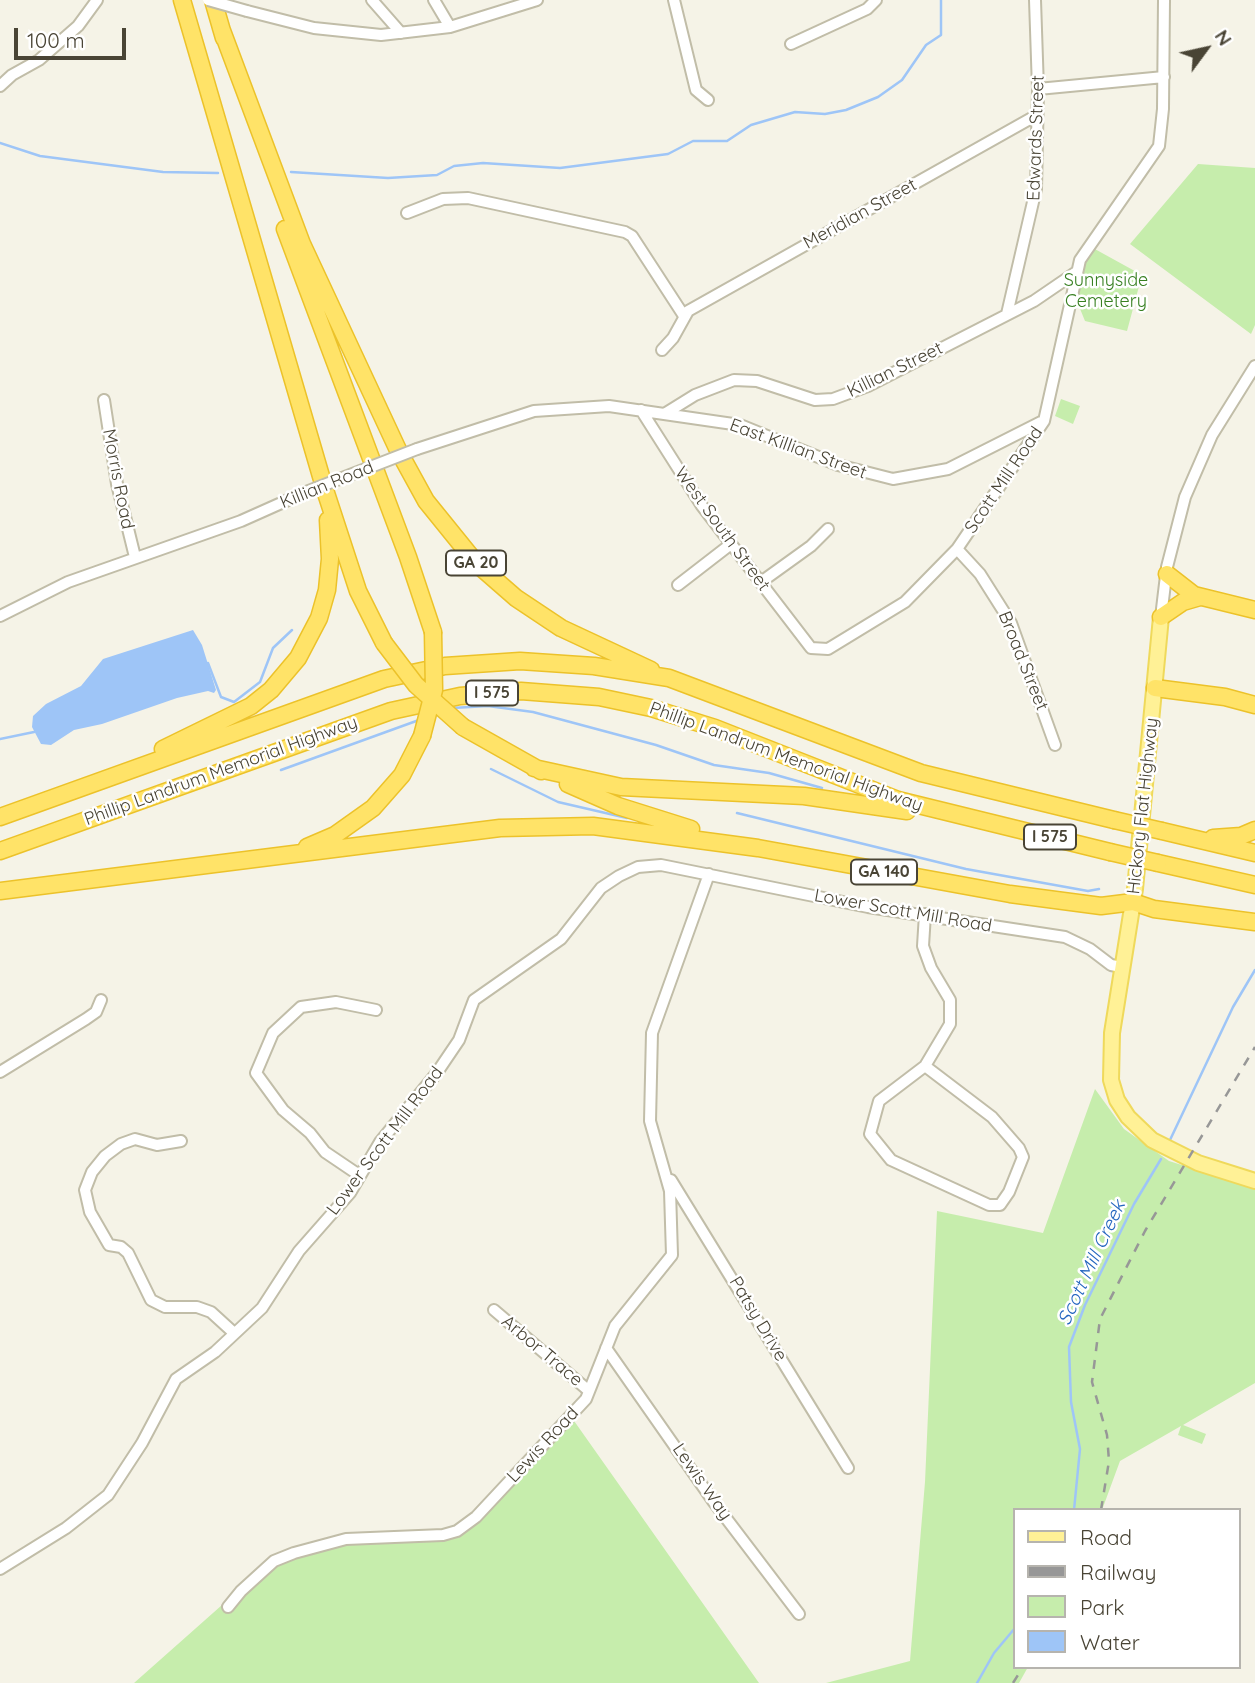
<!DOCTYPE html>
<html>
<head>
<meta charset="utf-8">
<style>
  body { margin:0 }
  #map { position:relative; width:1255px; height:1683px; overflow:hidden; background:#f5f3e7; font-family:Quicksand,sans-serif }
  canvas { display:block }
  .legend { position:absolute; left:1013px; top:1508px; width:228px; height:161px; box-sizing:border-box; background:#fff; border:2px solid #b6b4ae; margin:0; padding:9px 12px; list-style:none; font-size:21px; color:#494435 }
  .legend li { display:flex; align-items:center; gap:14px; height:35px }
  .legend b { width:35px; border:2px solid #b6b4ae }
  .north { position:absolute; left:1171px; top:14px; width:70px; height:70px; -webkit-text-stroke:5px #fff; paint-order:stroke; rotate:57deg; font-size:19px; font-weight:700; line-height:28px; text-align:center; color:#494435 }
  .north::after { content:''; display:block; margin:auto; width:24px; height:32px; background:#494435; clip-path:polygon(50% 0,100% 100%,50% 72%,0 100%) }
  .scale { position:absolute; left:14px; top:28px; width:112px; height:32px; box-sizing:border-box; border:4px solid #494435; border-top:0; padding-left:9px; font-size:21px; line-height:24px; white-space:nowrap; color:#494435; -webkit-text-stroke:5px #fff; paint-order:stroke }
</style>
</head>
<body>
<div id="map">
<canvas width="1255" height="1683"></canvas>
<ul class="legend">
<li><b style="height:9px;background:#fff196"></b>Road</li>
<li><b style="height:9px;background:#979797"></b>Railway</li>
<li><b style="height:19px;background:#c6edac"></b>Park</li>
<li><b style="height:19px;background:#9ec5f7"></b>Water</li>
</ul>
<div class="north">N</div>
<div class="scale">100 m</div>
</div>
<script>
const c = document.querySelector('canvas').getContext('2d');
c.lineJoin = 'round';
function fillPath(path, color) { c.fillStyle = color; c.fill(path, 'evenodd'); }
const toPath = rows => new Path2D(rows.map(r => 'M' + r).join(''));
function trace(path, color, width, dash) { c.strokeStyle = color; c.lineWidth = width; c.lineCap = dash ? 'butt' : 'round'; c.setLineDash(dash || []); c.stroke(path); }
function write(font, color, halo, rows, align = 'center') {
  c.font = font + ' Quicksand,sans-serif'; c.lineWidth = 5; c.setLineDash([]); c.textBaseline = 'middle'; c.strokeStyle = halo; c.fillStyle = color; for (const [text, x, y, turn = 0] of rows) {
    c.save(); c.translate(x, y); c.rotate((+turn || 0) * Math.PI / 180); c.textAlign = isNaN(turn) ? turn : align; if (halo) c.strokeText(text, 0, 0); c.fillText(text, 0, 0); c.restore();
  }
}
const green = toPath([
  [1198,164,1255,168,1255,325,1251,334,1130,244],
  [1093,248,1142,275,1127,331,1085,321,1074,294,1082,267],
  [1061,399,1080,406,1073,424,1055,416],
  [1095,1089,1124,1129,1169,1161,1255,1188,1255,1383,1183,1425,1206,1434,1202,1444,1178,1435,1181,1426,1120,1461,1102,1510,1015,1510,1015,1667,1028,1667,1019,1683,826,1683,910,1661,925,1482,937,1211,1043,1233],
  [572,1418,759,1683,134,1683,266,1566,373,1534,463,1528]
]);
const water = toPath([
  [193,630,202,645,216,690,214,693,208,691,177,698,102,724,74,730,51,745,41,744,32,727,33,716,46,704,81,686,103,659]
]);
const stream = toPath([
  [0,143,40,156,163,172,218,173],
  [291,172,388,178,437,175,454,166,483,163,560,168,668,154,693,141,727,141,751,125,795,112,825,114,846,110,878,97,902,80,926,45,941,35,941,0],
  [208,663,221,697,234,702,260,682,273,648,292,630],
  [452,708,488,706,533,712,656,745,714,765,769,773,822,788],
  [0,739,34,732],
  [491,769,558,802,627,818],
  [281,770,419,720],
  [737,813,966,869,1088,891,1099,889],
  [1170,1140,1233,1007,1255,970],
  [1074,1510,1080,1449,1071,1402,1069,1347,1085,1305,1134,1204,1161,1159],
  [977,1683,994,1653,1015,1628]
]);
const minor = toPath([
  [372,0,401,33],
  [434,0,450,27],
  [674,0,696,90,708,100],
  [247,11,314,28,381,35,450,27,537,0],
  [791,44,867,9,876,0],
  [0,86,12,75,39,60,78,26,97,0],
  [1038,89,1164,77],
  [407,213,443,199,468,198,625,232,632,236,684,316],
  [1007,314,1036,189,1038,89,1035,0],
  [662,350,673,338,688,311,1037,115],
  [104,400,117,484,135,557],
  [641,410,702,506,811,648,828,649,905,602,957,549,1044,421,1080,260,1159,146,1163,109,1164,0],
  [666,413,695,395,734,380,757,381,815,400,833,399,868,386,1034,301,1075,273],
  [417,449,534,411,609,406,740,425,838,465,893,479,948,469,1041,422],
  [957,549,980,574,1011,623,1055,745],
  [761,582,811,546,828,529],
  [678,585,731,544],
  [0,616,68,582,241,521,306,492],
  [1161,617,1167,567,1185,497,1212,435,1255,366],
  [925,914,923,946,931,968,950,1000,950,1024,925,1066,879,1101,870,1134,891,1160,989,1205,1000,1205,1009,1192,1023,1157,1019,1148,992,1117,925,1066],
  [0,1072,86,1019,96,1012,101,1000],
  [181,1141,157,1145,135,1139,121,1144,105,1156,92,1172,85,1190,90,1212,109,1245,121,1247,128,1253,151,1300,165,1307,197,1307,211,1312,234,1333],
  [359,1175,325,1152,310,1133,283,1110,256,1073,273,1033,301,1007,336,1002,376,1010],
  [671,1180,848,1468],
  [494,1310,589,1391],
  [606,1348,713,1501,799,1614],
  [0,1569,66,1528,108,1495,142,1443,176,1379,215,1352,262,1308,299,1251,350,1193,380,1142,436,1074,459,1040,474,1000,561,939,601,888,619,876,638,867,661,865,868,907,1065,937,1090,949,1111,965,1122,967],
  [228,1607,241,1591,274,1561,294,1553,346,1539,443,1535,457,1531,476,1517,586,1399,615,1326,672,1255,670,1191,650,1121,652,1033,709,874]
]);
const major = toPath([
  [1161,617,1135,889,1112,1033,1111,1080,1117,1100,1128,1117,1152,1140,1198,1163,1255,1181]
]);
const highway = toPath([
  [182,0,325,490,358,591,384,643],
  [213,0,224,38],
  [221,28,302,244,398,450,426,501,477,564,516,598,561,628,651,670],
  [285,229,408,557,433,632],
  [1167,574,1194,595,1255,610],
  [1161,617,1183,602,1200,597],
  [1155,688,1225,697,1255,705],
  [463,727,541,771],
  [163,749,251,706,271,690,298,658,319,618,327,590,330,559,328,520],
  [534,768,621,787,804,796,907,811],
  [568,784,618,806,691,829],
  [0,817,384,679,445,666,520,661,594,666,669,678,921,773,1114,820],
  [1162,831,1255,853],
  [1213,838,1241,836,1255,830],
  [307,847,335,835,373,808,402,775,422,736],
  [0,851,391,711,460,696,521,691,599,697,651,708,715,728,898,800,1110,852],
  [1158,863,1255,885],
  [0,891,500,828,593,826,758,848,1010,894,1101,906,1133,902,1154,909,1255,922]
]);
const rail = toPath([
  [1101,1510,1109,1461,1107,1435,1092,1382,1100,1319,1145,1231,1255,1047],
  [1013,1683,1023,1667]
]);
const minorBridge = toPath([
  [208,0,247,11],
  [306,492,417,449]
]);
const highwayBridge = toPath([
  [384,643,416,685,463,727],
  [422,736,434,690,433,632],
  [1114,820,1162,831],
  [1110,852,1158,863]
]);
const shields = [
  [476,563,60],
  [492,693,52],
  [1050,837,52],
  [884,872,66]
];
const shieldNames = [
  ["GA 20",476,563],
  ["I 575",492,693],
  ["I 575",1050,837],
  ["GA 140",884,872]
];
const streetNames = [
  ["Edwards Street",1036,138,-88],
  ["Meridian Street",860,214,-29],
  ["Killian Street",895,370,-26],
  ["East Killian Street",798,449,20],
  ["Morris Road",118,479,79],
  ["Scott Mill Road",1004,480,-56],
  ["Killian Road",327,485,-22],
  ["West South Street",722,529,54],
  ["Broad Street",1023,661,68],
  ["Phillip Landrum Memorial Highway",786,757,20],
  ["Phillip Landrum Memorial Highway",221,771,-20],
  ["Hickory Flat Highway",1143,806,-84],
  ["Lower Scott Mill Road",903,911,10],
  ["Lower Scott Mill Road",385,1141,-53],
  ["Patsy Drive",758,1319,59],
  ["Arbor Trace",542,1351,40],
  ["Lewis Road",543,1445,-47],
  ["Lewis Way",702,1482,55]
];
const parkNames = [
  ["Sunnyside",1106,281],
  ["Cemetery",1106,302]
];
const waterNames = [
  ["Scott Mill Creek",1092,1263,-65]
];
fillPath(green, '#c6edac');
fillPath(water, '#9ec5f7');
trace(stream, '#9ec5f7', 2.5);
trace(minor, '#c1bda8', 14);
trace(major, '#efd95b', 18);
trace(highway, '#ecc22a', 19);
trace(minor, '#fff', 10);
trace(major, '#fff196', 14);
trace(highway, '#ffe368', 16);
trace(rail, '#979797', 2.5, [9, 9]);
trace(minorBridge, '#c1bda8', 14, []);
trace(highwayBridge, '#ecc22a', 19, []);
trace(minorBridge, '#fff', 10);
trace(highwayBridge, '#ffe368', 16);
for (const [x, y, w] of shields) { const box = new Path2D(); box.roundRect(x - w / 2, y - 12.5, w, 25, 5); c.fillStyle = '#fff'; c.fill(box); trace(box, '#494435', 2); }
write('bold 16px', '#494435', null, shieldNames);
write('18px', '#494435', '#fff', streetNames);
write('18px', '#388022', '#fff', parkNames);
write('italic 19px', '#2466bf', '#fff', waterNames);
</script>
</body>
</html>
